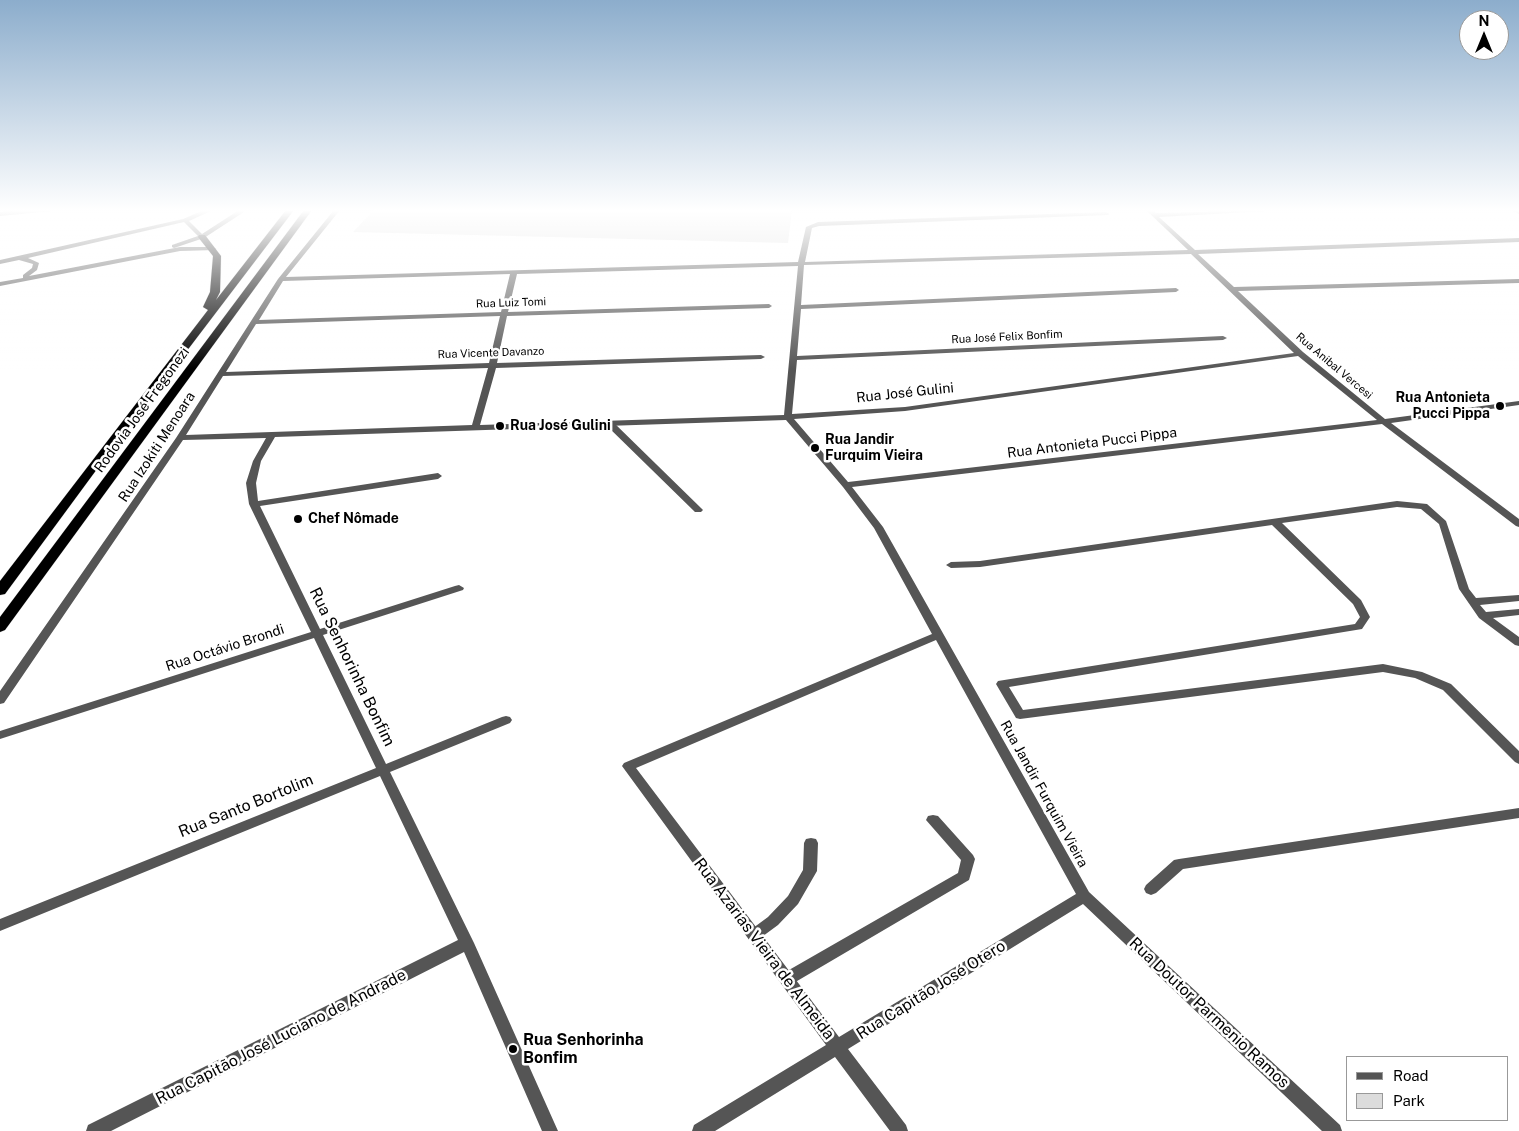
<!DOCTYPE html>
<html>
<head>
<meta charset="utf-8">
<style>
  body { margin:0 }
  #map { position:relative; width:1519px; height:1131px; overflow:hidden; background:#fff; font-family:"Public Sans",sans-serif }
  canvas { display:block }
  .legend { position:absolute; left:1346px; top:1056px; width:162px; height:65px; box-sizing:border-box; background:#fff; border:1px solid #999; margin:0; padding:6px 9px; list-style:none; font-size:15px; color:#000 }
  .legend li { display:flex; align-items:center; gap:10px; height:25px }
  .legend b { width:25px; border:1px solid #999 }
  .north { position:absolute; left:1459px; top:10px; width:50px; height:50px; box-sizing:border-box; background:#fff; border:1px solid #999; border-radius:50%; rotate:0deg; font-size:14px; font-weight:700; line-height:20px; text-align:center; color:#000 }
  .north::after { content:''; display:block; margin:auto; width:18px; height:22px; background:#000; clip-path:polygon(50% 0,100% 100%,50% 72%,0 100%) }
</style>
</head>
<body>
<div id="map">
<canvas width="1519" height="1131"></canvas>
<ul class="legend">
<li><b style="height:6px;background:#555"></b>Road</li>
<li><b style="height:14px;background:#dcdcdc"></b>Park</li>
</ul>
<div class="north">N</div>
</div>
<script>
const c = document.querySelector('canvas').getContext('2d');
c.lineJoin = 'round';
function fillPath(path, color) { c.fillStyle = color; c.fill(path, 'evenodd'); }
const toPath = rows => new Path2D(rows.map(r => 'M' + r).join(''));
function trace(path, color, width, dash) { c.strokeStyle = color; c.lineWidth = width; c.lineCap = dash ? 'butt' : 'round'; c.setLineDash(dash || []); c.stroke(path); }
function write(font, color, halo, rows, align = 'center') {
  c.font = font + ' "Public Sans",sans-serif'; c.lineWidth = 5; c.setLineDash([]); c.textBaseline = 'middle'; c.strokeStyle = halo; c.fillStyle = color; for (const [text, x, y, turn = 0] of rows) {
    c.save(); c.translate(x, y); c.rotate((+turn || 0) * Math.PI / 180); c.textAlign = isNaN(turn) ? turn : align; if (halo) c.strokeText(text, 0, 0); c.fillText(text, 0, 0); c.restore();
  }
}
const green = toPath([
  [374,210,792,210,788,243,353,232]
]);
const service = toPath([
  [605,420,611,420,701,508,703,510,701,512,695,512,605,424,605,420],
  [933,815,938,816,973,855,975,859,969,880,792,984,787,986,782,984,780,979,782,974,958,873,961,860,926,820,928,816,933,815],
  [811,838,816,839,818,843,817,871,798,904,778,925,759,939,754,941,749,939,747,935,749,931,768,917,788,896,803,870,804,843,806,839,811,838]
]);
const minor = toPath([
  [28,210,63,210,0,216,0,212,28,210],
  [334,210,340,210,286,277,798,262,806,227,818,222,1106,212,1109,214,1108,215,819,226,812,228,805,262,1188,250,1146,210,1153,210,1156,213,1286,210,1159,217,1195,250,1519,238,1519,242,1198,254,1234,287,1519,279,1519,283,1238,291,1303,352,1385,419,1519,401,1519,405,1391,423,1519,519,1519,527,1516,526,1382,424,852,487,883,527,1089,892,1340,1125,1342,1131,1322,1131,1083,904,848,1049,906,1125,908,1131,890,1131,835,1057,715,1131,692,1131,694,1125,826,1045,622,766,624,763,932,634,874,528,843,487,786,420,275,437,261,461,256,483,258,501,438,473,442,476,438,479,260,506,320,629,455,586,459,585,464,588,463,590,323,635,386,764,502,717,506,716,510,717,512,720,510,723,390,772,474,943,558,1131,542,1131,464,952,111,1131,86,1131,88,1125,458,940,380,776,0,931,0,919,376,768,314,638,0,739,0,731,311,632,249,504,246,483,253,461,266,438,183,440,4,703,0,704,0,691,176,438,278,279,334,210],
  [1191,254,1294,353,905,407,792,414,797,360,1223,340,1227,338,1223,336,797,356,801,309,1176,292,1179,290,1176,288,801,305,804,265,1191,254],
  [798,266,784,415,480,425,496,368,761,359,765,357,761,355,497,363,507,316,769,308,772,306,769,304,508,312,517,274,798,266],
  [510,274,501,312,259,320,283,281,510,274],
  [500,316,489,363,226,372,256,324,500,316],
  [1298,356,1377,420,848,482,794,419,905,411,1298,356],
  [488,368,472,425,186,435,223,376,488,368],
  [936,640,1076,894,839,1037,636,768,936,640],
  [1512,210,1519,210,1519,214,1513,211,1512,210],
  [1397,501,1427,504,1446,521,1469,589,1476,598,1519,595,1519,601,1480,605,1486,612,1519,609,1519,615,1493,618,1519,637,1519,646,1515,645,1479,618,1459,589,1439,524,1421,509,1397,507,1282,523,1361,600,1370,617,1362,629,1009,687,1023,710,1383,664,1422,672,1451,684,1519,751,1519,764,1515,762,1443,690,1415,678,1383,672,1020,719,1016,718,996,684,998,681,1355,624,1360,617,1353,604,1272,525,980,567,951,568,946,565,951,562,980,561,1397,501],
  [1519,808,1519,818,1183,869,1156,893,1151,895,1146,893,1144,889,1146,885,1174,860,1179,859,1519,808]
]);
const tertiary = toPath([
  [204,210,213,210,189,221,202,234,239,210,247,210,204,238,174,248,172,247,172,245,198,236,184,222,28,258,39,263,37,270,29,276,180,247,213,247,216,249,215,250,180,251,0,286,0,282,23,278,23,275,32,268,33,264,19,260,0,264,0,260,183,219,204,210]
]);
const trunk = toPath([
  [286,210,294,210,97,469,5,594,0,595,0,581,208,310,203,307,210,292,213,256,198,237,199,235,205,235,221,256,220,292,216,300,286,210],
  [304,210,312,210,5,630,0,632,0,617,304,210]
]);
const markers = [
  [1500,406,5,"#000"],
  [500,426,5,"#000"],
  [815,448,5,"#000"],
  [298,519,5,"#000"],
  [513,1049,5,"#000"]
];
const farStreetnames = [
  ["Rua Luiz Tomi",511,303,-2],
  ["Rua José Felix Bonfim",1007,337,-3],
  ["Rua Vicente Davanzo",491,353,-2],
  ["Rua Anibal Vercesi",1334,366,40]
];
const streetNames = [
  ["Rua José Gulini",905,393,-6],
  ["Rodovia José Fregonezi",142,410,-54],
  ["Rua Antonieta Pucci Pippa",1092,443,-7],
  ["Rua Izokiti Menoara",157,447,-57],
  ["Rua Octávio Brondi",225,648,-18],
  ["Rua Jandir Furquim Vieira",1044,794,61]
];
const poiNames = [
  ["Rua Antonieta",1490,398,"right"],
  ["Pucci Pippa",1490,414,"right"],
  ["Rua José Gulini",510,426],
  ["Rua Jandir",825,440],
  ["Furquim Vieira",825,456],
  ["Chef Nômade",308,519]
];
const nearStreetnames = [
  ["Rua Senhorinha Bonfim",352,667,64],
  ["Rua Santo Bortolim",246,806,-22],
  ["Rua Azarias Vieira de Almeida",764,949,53],
  ["Rua Capitão José Otero",931,990,-32],
  ["Rua Doutor Parmenio Ramos",1209,1013,43],
  ["Rua Capitão José Luciano de Andrade",281,1037,-27]
];
const nearPoinames = [
  ["Rua Senhorinha",523,1040],
  ["Bonfim",523,1058]
];
fillPath(green, '#dcdcdc');
trace(trunk, '#dbdbdb', 1);
fillPath(service, '#555');
fillPath(minor, '#555');
fillPath(tertiary, '#555');
fillPath(trunk, '#000');
const sky = c.createLinearGradient(0, 0, 0, 369);
sky.addColorStop(0, '#8cadcc');
sky.addColorStop(0.57, '#fff');
sky.addColorStop(1, '#ffffff00');
c.fillStyle = sky;
c.fillRect(0, 0, 1519, 369);
for (const [x, y, r, color] of markers) { const dot = new Path2D(); dot.arc(x, y, r, 0, 2 * Math.PI); c.fillStyle = color; c.fill(dot); trace(dot, '#fff', 2); }
write('11px', '#000', '#fff', farStreetnames);
write('14px', '#000', '#fff', streetNames);
write('bold 14px', '#000', '#fff', poiNames, 'left');
write('16px', '#000', '#fff', nearStreetnames);
write('bold 16px', '#000', '#fff', nearPoinames, 'left');
</script>
</body>
</html>
